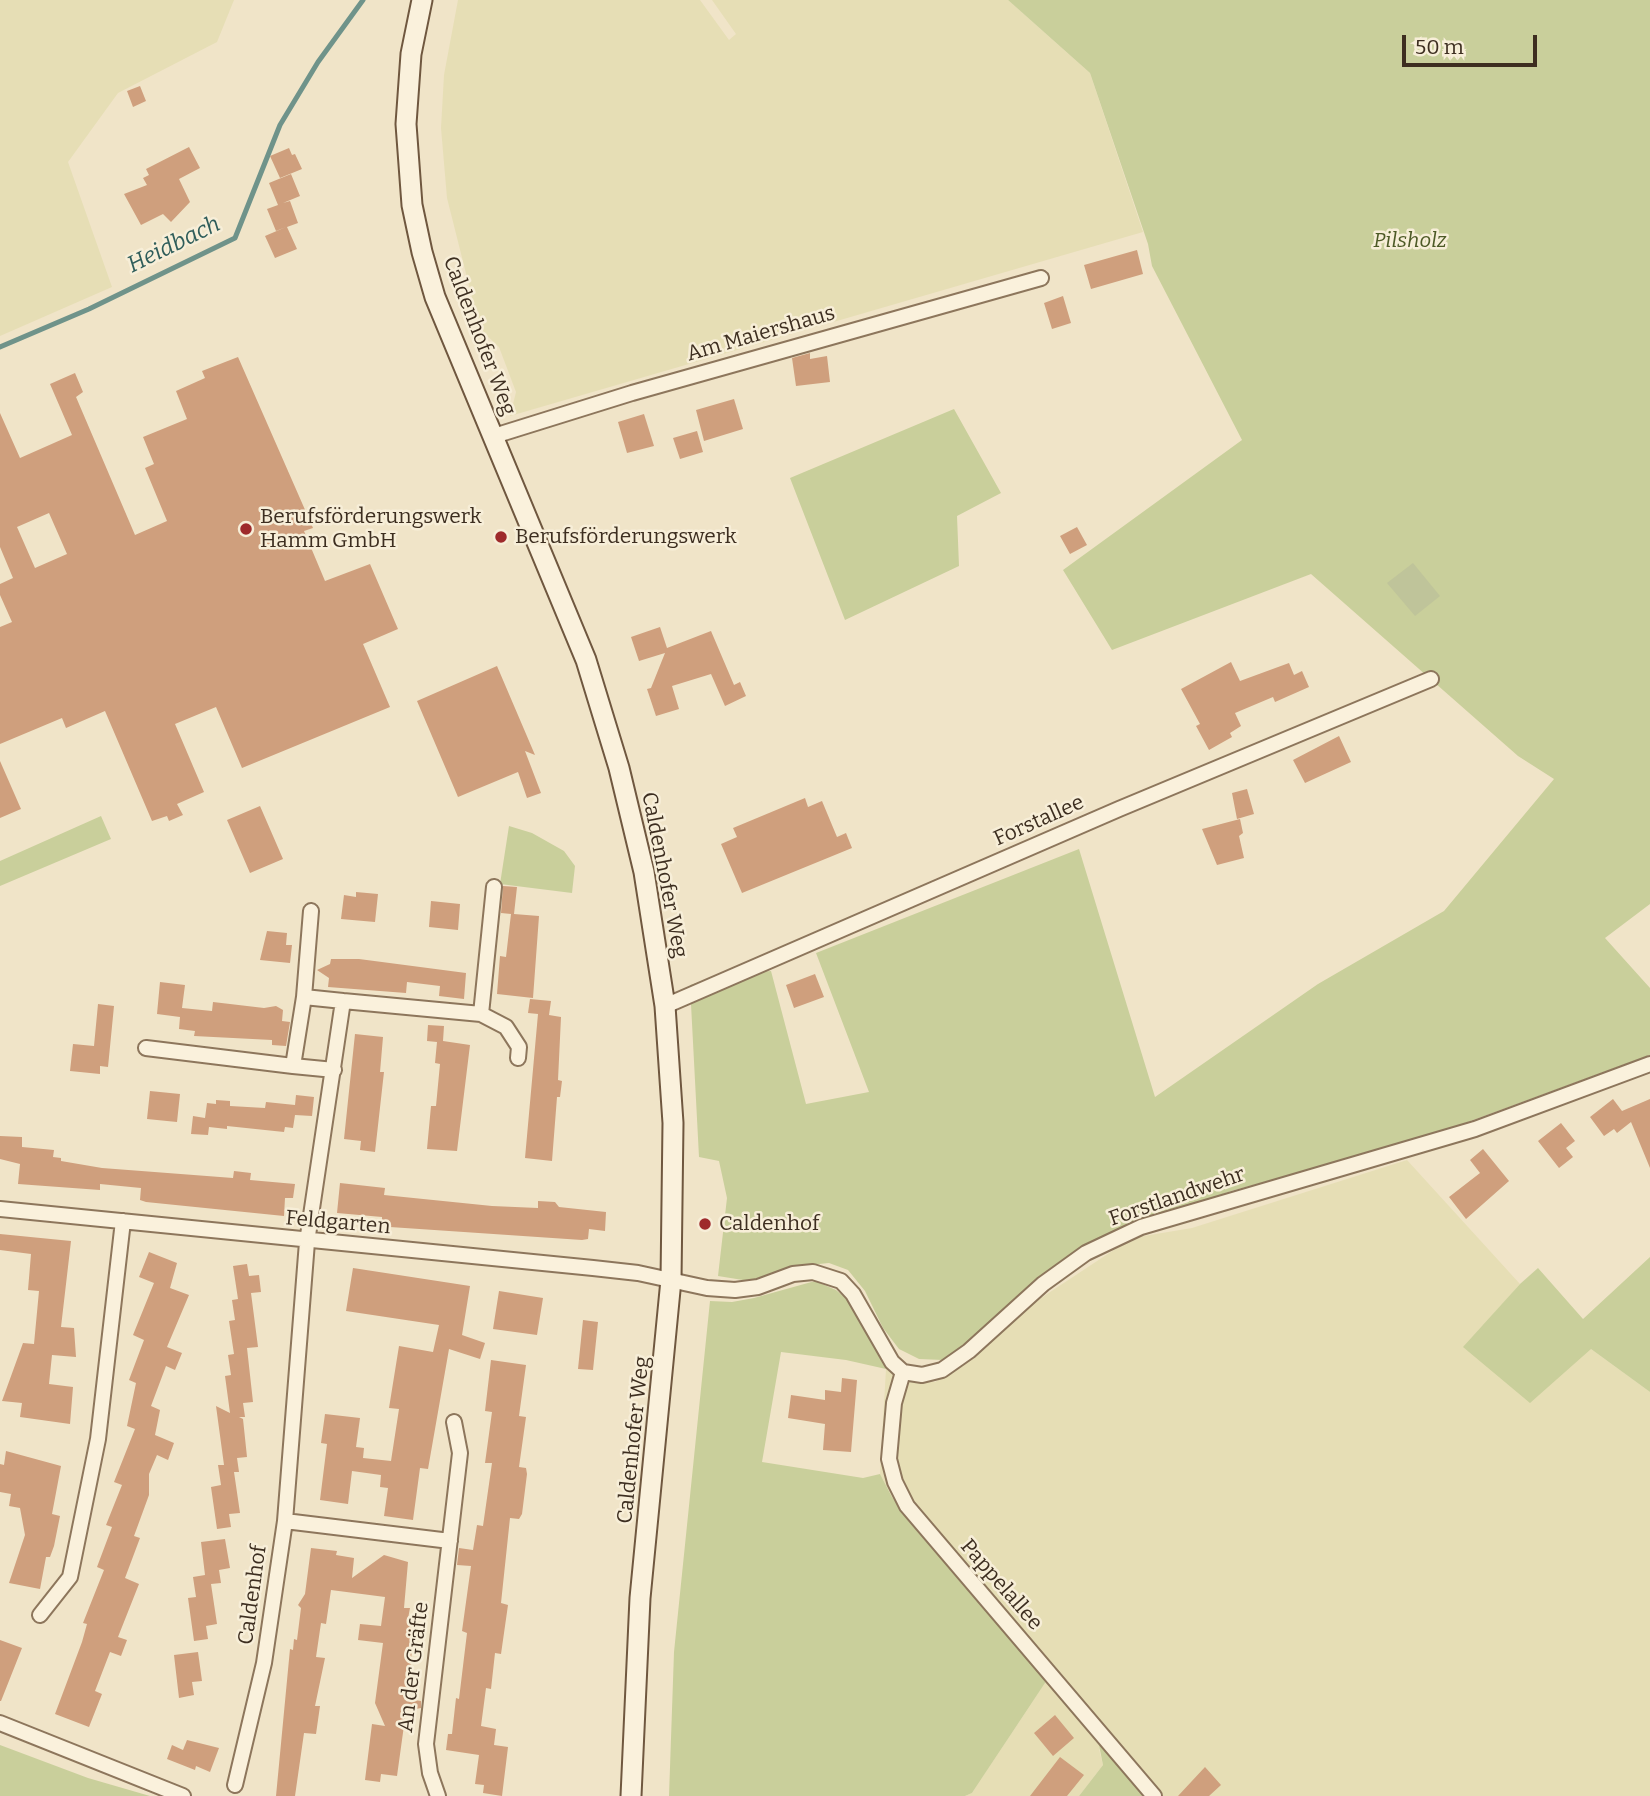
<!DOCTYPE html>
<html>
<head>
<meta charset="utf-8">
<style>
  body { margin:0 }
  #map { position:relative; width:1650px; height:1796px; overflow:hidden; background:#f0e4c8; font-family:Bitter,serif }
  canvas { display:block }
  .scale { position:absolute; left:1402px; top:35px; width:135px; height:32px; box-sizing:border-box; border:4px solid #3d2e20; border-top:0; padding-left:9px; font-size:21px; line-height:24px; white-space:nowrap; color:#3d2e20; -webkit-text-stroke:5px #f7eed8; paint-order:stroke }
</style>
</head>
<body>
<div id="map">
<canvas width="1650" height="1796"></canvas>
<div class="scale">50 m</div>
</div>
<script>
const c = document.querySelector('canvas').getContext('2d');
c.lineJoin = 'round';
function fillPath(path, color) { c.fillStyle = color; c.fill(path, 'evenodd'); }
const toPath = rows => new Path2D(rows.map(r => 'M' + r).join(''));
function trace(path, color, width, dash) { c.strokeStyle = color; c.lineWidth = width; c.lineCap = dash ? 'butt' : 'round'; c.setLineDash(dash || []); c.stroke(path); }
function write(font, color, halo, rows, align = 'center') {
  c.font = font + ' Bitter,serif'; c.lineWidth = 5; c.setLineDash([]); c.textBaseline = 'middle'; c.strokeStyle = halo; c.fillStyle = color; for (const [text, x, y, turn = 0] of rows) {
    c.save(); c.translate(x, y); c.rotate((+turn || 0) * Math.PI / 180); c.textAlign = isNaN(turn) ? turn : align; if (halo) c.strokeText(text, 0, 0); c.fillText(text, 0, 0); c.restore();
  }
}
const farmland = toPath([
  [0,0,234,0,217,42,118,93,68,162,112,287,0,336],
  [458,0,700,0,729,40,736,34,712,0,1008,0,1090,73,1143,232,510,416,516,392,499,347,480,329,447,198,441,128,444,75],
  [1407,1160,1520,1284,1464,1348,1591,1349,1650,1392,1650,1796,1148,1796,1099,1749,1103,1765,1079,1796,965,1796,972,1793,1049,1677,892,1497,880,1474,886,1369,935,1382,963,1365,1035,1302,1132,1238,1192,1228]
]);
const green = toPath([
  [1008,0,1650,0,1650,904,1605,938,1650,988,1650,1055,1419,1140,1231,1191,1159,1217,1098,1244,1008,1305,972,1340,943,1360,919,1359,899,1349,883,1328,865,1291,848,1270,829,1263,789,1267,749,1281,718,1276,727,1198,719,1161,699,1157,690,985,724,974,771,971,806,1104,869,1092,816,953,1079,849,1155,1097,1318,984,1444,911,1554,779,1518,756,1311,574,1112,650,1063,570,1242,440,1152,266,1148,244,1090,73],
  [954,409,1001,493,957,516,959,566,845,620,790,478],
  [101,816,111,839,0,886,0,861],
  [509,826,532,833,564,851,575,866,572,893,500,884],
  [1650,1257,1650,1392,1591,1349,1530,1403,1463,1347,1520,1284,1538,1268,1583,1319],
  [815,1281,836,1290,848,1300,886,1369,846,1360,781,1352,762,1462,863,1478,880,1474,892,1497,920,1532,1049,1677,972,1793,965,1796,669,1796,674,1652,710,1301,732,1302,754,1298],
  [1096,1730,1148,1796,1079,1796,1103,1765],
  [0,1745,88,1778,150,1796,0,1796]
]);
const cemetery = toPath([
  [1413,563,1440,596,1415,616,1387,583]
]);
const stream = toPath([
  [0,347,89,309,235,238,280,125,318,62,363,0]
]);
const building = toPath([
  [140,86,146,101,133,107,127,91],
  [189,147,200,168,179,179,190,202,171,222,163,214,141,225,124,194,147,185,143,178,149,175,146,169],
  [289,148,292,155,295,154,302,169,280,178,270,156],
  [291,174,300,196,283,203,290,201,298,223,287,227,297,249,275,258,265,236,286,227,276,231,267,209,278,205,269,183],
  [1137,250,1143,274,1091,289,1084,265],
  [1063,296,1071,323,1052,329,1044,303],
  [810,353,810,359,827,356,830,382,796,386,792,358],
  [238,357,313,528,304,531,325,581,370,564,398,629,363,644,390,707,242,768,216,707,175,724,204,792,177,804,183,815,169,821,167,816,152,821,105,711,66,728,62,718,0,744,0,627,12,622,0,595,0,584,13,578,0,547,0,413,20,458,72,435,50,384,75,373,83,392,76,397,135,535,167,521,145,468,154,464,143,437,187,419,176,391,205,378,202,371],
  [49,513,67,554,35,568,17,527],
  [734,399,743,429,704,441,696,410],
  [644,414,654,446,627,453,618,422],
  [697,431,703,452,680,459,673,438],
  [1077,527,1087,545,1070,554,1060,536],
  [660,627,667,648,711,631,734,685,740,682,746,696,725,706,711,674,672,686,679,709,656,716,647,689,651,688,665,653,639,661,631,637],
  [1231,662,1240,681,1289,663,1294,675,1302,671,1309,687,1275,702,1273,697,1235,713,1241,726,1230,733,1232,737,1209,750,1196,726,1200,724,1181,689],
  [497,666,535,755,525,751,541,793,527,798,518,772,458,797,417,701],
  [1339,736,1351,762,1305,783,1293,760],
  [0,761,21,809,0,818],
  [1247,789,1254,814,1237,819,1232,793],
  [805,798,808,807,822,801,837,837,846,833,852,848,742,893,721,844,737,837,733,828],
  [260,806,283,859,250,873,227,820],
  [1240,819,1243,833,1239,836,1244,858,1217,865,1202,829],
  [503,886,517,887,514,914,539,916,533,998,497,994,500,956,506,957,511,914,501,913],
  [356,892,378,894,375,922,341,919,344,895,356,897],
  [431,901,460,904,458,930,429,927],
  [267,931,287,933,286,945,292,945,290,963,260,960],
  [331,959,359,959,466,973,464,999,439,996,440,986,407,982,406,993,328,987,329,978,317,970,330,964],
  [815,974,824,997,794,1008,786,985],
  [160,982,185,985,182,1008,212,1011,213,1002,264,1008,276,1006,283,1010,282,1021,290,1022,286,1046,272,1045,272,1040,194,1036,195,1031,179,1029,180,1017,157,1014],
  [530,999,551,1001,549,1015,561,1017,558,1080,562,1081,560,1097,557,1097,552,1161,525,1158,538,1014,528,1013],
  [98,1004,114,1006,108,1067,100,1066,100,1074,70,1071,73,1044,94,1046],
  [428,1025,444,1026,443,1041,470,1045,457,1151,427,1149,431,1106,436,1106,440,1064,435,1063,437,1042,427,1041],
  [355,1034,383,1037,380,1072,384,1072,375,1152,360,1150,361,1141,344,1139],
  [150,1091,180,1094,177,1122,147,1119],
  [296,1095,314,1097,312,1116,295,1115,293,1128,285,1127,284,1132,227,1126,227,1129,209,1127,208,1135,191,1134,193,1116,205,1118,207,1103,216,1104,216,1100,230,1101,230,1106,265,1108,266,1102,295,1105],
  [1613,1099,1622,1111,1650,1099,1650,1168,1631,1122,1617,1133,1614,1129,1604,1136,1590,1117],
  [1561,1123,1575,1141,1566,1148,1573,1157,1559,1168,1538,1141],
  [0,1136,22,1137,22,1147,54,1150,53,1157,61,1158,61,1161,102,1168,233,1178,234,1171,251,1173,250,1180,295,1184,293,1198,285,1198,284,1216,146,1202,140,1200,141,1188,100,1184,100,1190,18,1184,20,1164,0,1159],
  [1483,1149,1509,1181,1466,1219,1449,1197,1480,1173,1470,1160],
  [340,1183,385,1188,384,1195,492,1206,538,1208,538,1201,555,1202,559,1207,606,1212,605,1231,589,1229,588,1239,582,1240,390,1227,390,1222,382,1221,382,1217,337,1213],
  [0,1234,71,1241,61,1327,74,1328,76,1357,52,1355,49,1384,73,1387,70,1424,20,1417,22,1403,2,1401,23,1343,34,1344,39,1291,28,1290,31,1254,0,1250],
  [149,1252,177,1263,170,1288,189,1295,167,1347,182,1353,175,1370,166,1366,151,1406,160,1410,155,1435,174,1443,168,1460,157,1455,149,1474,149,1495,134,1536,140,1538,125,1578,139,1584,118,1637,127,1640,121,1656,110,1652,95,1691,102,1694,89,1727,55,1714,82,1642,87,1624,83,1623,104,1570,97,1567,112,1527,106,1525,122,1485,114,1482,135,1429,127,1426,136,1383,129,1380,144,1340,133,1335,154,1283,139,1277],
  [247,1264,249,1276,259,1275,261,1292,251,1293,258,1347,247,1348,253,1402,243,1403,245,1417,239,1417,243,1419,247,1457,237,1458,239,1472,234,1472,240,1513,229,1514,231,1527,217,1529,211,1487,221,1485,218,1465,224,1465,216,1406,230,1413,225,1376,231,1375,228,1355,234,1354,229,1321,235,1320,232,1300,238,1299,233,1266],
  [353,1268,470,1286,462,1335,485,1343,480,1359,449,1349,428,1469,420,1468,413,1520,384,1516,388,1488,380,1487,381,1475,352,1471,348,1504,320,1500,327,1444,321,1443,325,1414,360,1418,356,1447,364,1448,363,1458,391,1461,399,1409,389,1408,399,1346,433,1352,439,1325,346,1311],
  [499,1291,543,1298,537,1335,493,1329],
  [583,1320,598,1322,593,1370,578,1369],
  [491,1360,526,1365,519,1416,526,1417,519,1467,526,1468,527,1474,522,1514,519,1519,510,1518,501,1603,508,1605,501,1654,495,1653,491,1689,486,1688,481,1726,496,1729,494,1745,508,1747,502,1796,483,1793,484,1785,475,1784,479,1755,446,1750,448,1734,452,1734,456,1698,459,1699,467,1633,462,1631,471,1566,457,1565,459,1548,473,1550,477,1525,483,1526,492,1463,485,1463,492,1412,485,1411],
  [842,1378,857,1380,851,1452,823,1450,825,1424,788,1418,791,1395,825,1400,825,1390,841,1392],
  [6,1451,61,1466,52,1514,60,1516,54,1546,50,1557,46,1557,40,1589,9,1583,25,1535,20,1508,9,1506,11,1494,0,1492,0,1464,4,1465],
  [225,1539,230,1568,219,1570,221,1583,211,1584,217,1624,206,1626,208,1639,194,1641,188,1598,196,1597,193,1577,205,1575,201,1542],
  [311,1548,337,1551,336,1555,354,1558,352,1578,384,1555,408,1562,404,1608,410,1608,407,1624,414,1630,407,1699,421,1701,421,1708,406,1711,397,1776,381,1774,380,1782,365,1780,372,1724,385,1726,375,1703,383,1643,358,1640,360,1624,381,1626,385,1597,331,1590,326,1624,321,1623,316,1657,325,1658,315,1706,320,1706,316,1734,304,1733,295,1796,276,1796,290,1649,293,1650,294,1639,297,1640,301,1608,298,1605,305,1594],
  [0,1640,22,1648,1,1701,0,1701],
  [198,1652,202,1681,192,1682,194,1695,179,1698,174,1655],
  [1055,1715,1074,1738,1053,1756,1034,1733],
  [187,1740,219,1748,210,1772,196,1766,195,1770,167,1759,172,1745,183,1750],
  [1060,1757,1084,1775,1067,1796,1030,1796],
  [1205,1767,1221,1785,1209,1796,1178,1796]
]);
const street = toPath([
  [494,436,632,393,1041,278],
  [304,997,311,911],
  [665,1006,1119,809,1431,679],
  [481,1014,494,887],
  [146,1048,293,1066],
  [334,1070,293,1066,304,997,343,1001],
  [0,1209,593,1268,638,1273,707,1288,735,1290,758,1287,793,1274,813,1272,841,1281,853,1294,892,1362,903,1372,922,1375,942,1370,969,1351,1043,1284,1086,1253,1141,1227,1475,1129,1650,1064],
  [903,1372,894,1403,889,1459,895,1482,907,1506,1154,1796],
  [285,1521,450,1541],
  [40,1615,70,1577,98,1439,123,1221],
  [0,1723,183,1796],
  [235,1785,264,1663,285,1521,307,1242,343,1001,481,1014,506,1027,519,1047,518,1058],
  [438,1796,430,1773,426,1744,460,1453,454,1422]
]);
const secondary = toPath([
  [422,0,411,54,406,124,412,205,422,252,435,297,586,660,619,768,644,872,665,1006,673,1123,671,1280,640,1598,631,1796]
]);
const markers = [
  [246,529,7,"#9e2a2b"],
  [501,537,7,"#9e2a2b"],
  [705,1224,7,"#9e2a2b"]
];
const parkNames = [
  ["Pilsholz",1410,241]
];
const streetNames = [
  ["Am Maiershaus",761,334,-16],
  ["Caldenhofer Weg",479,336,69],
  ["Forstallee",1039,821,-24],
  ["Caldenhofer Weg",664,875,79],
  ["Forstlandwehr",1177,1197,-19],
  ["Feldgarten",338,1223,5],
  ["Caldenhofer Weg",634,1440,-84],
  ["Pappelallee",1001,1585,49],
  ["Caldenhof",253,1595,-82],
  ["An der Gräfte",414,1667,-83]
];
const poiNames = [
  ["Berufsförderungswerk",260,517],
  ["Hamm GmbH",260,541],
  ["Berufsförderungswerk",515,537],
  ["Caldenhof",719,1224]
];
const waterNames = [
  ["Heidbach",174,245,-26]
];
fillPath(farmland, '#e6deb5');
fillPath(green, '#c9cf9b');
fillPath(cemetery, '#bfc49a');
trace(stream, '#6f938a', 5);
fillPath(building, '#cf9f7d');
trace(street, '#8d765c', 18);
trace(secondary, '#6f573f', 23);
trace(street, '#faf1dc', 14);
trace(secondary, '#faf1dc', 19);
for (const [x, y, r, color] of markers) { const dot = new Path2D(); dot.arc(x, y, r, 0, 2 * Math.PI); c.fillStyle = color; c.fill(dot); trace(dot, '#f7eed8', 2.5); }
write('italic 21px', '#4d5a26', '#f7eed8', parkNames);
write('21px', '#3d2e20', '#f7eed8', streetNames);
write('21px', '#3d2e20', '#f7eed8', poiNames, 'left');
write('italic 23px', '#2f5d5a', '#f7eed8', waterNames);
</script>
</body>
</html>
